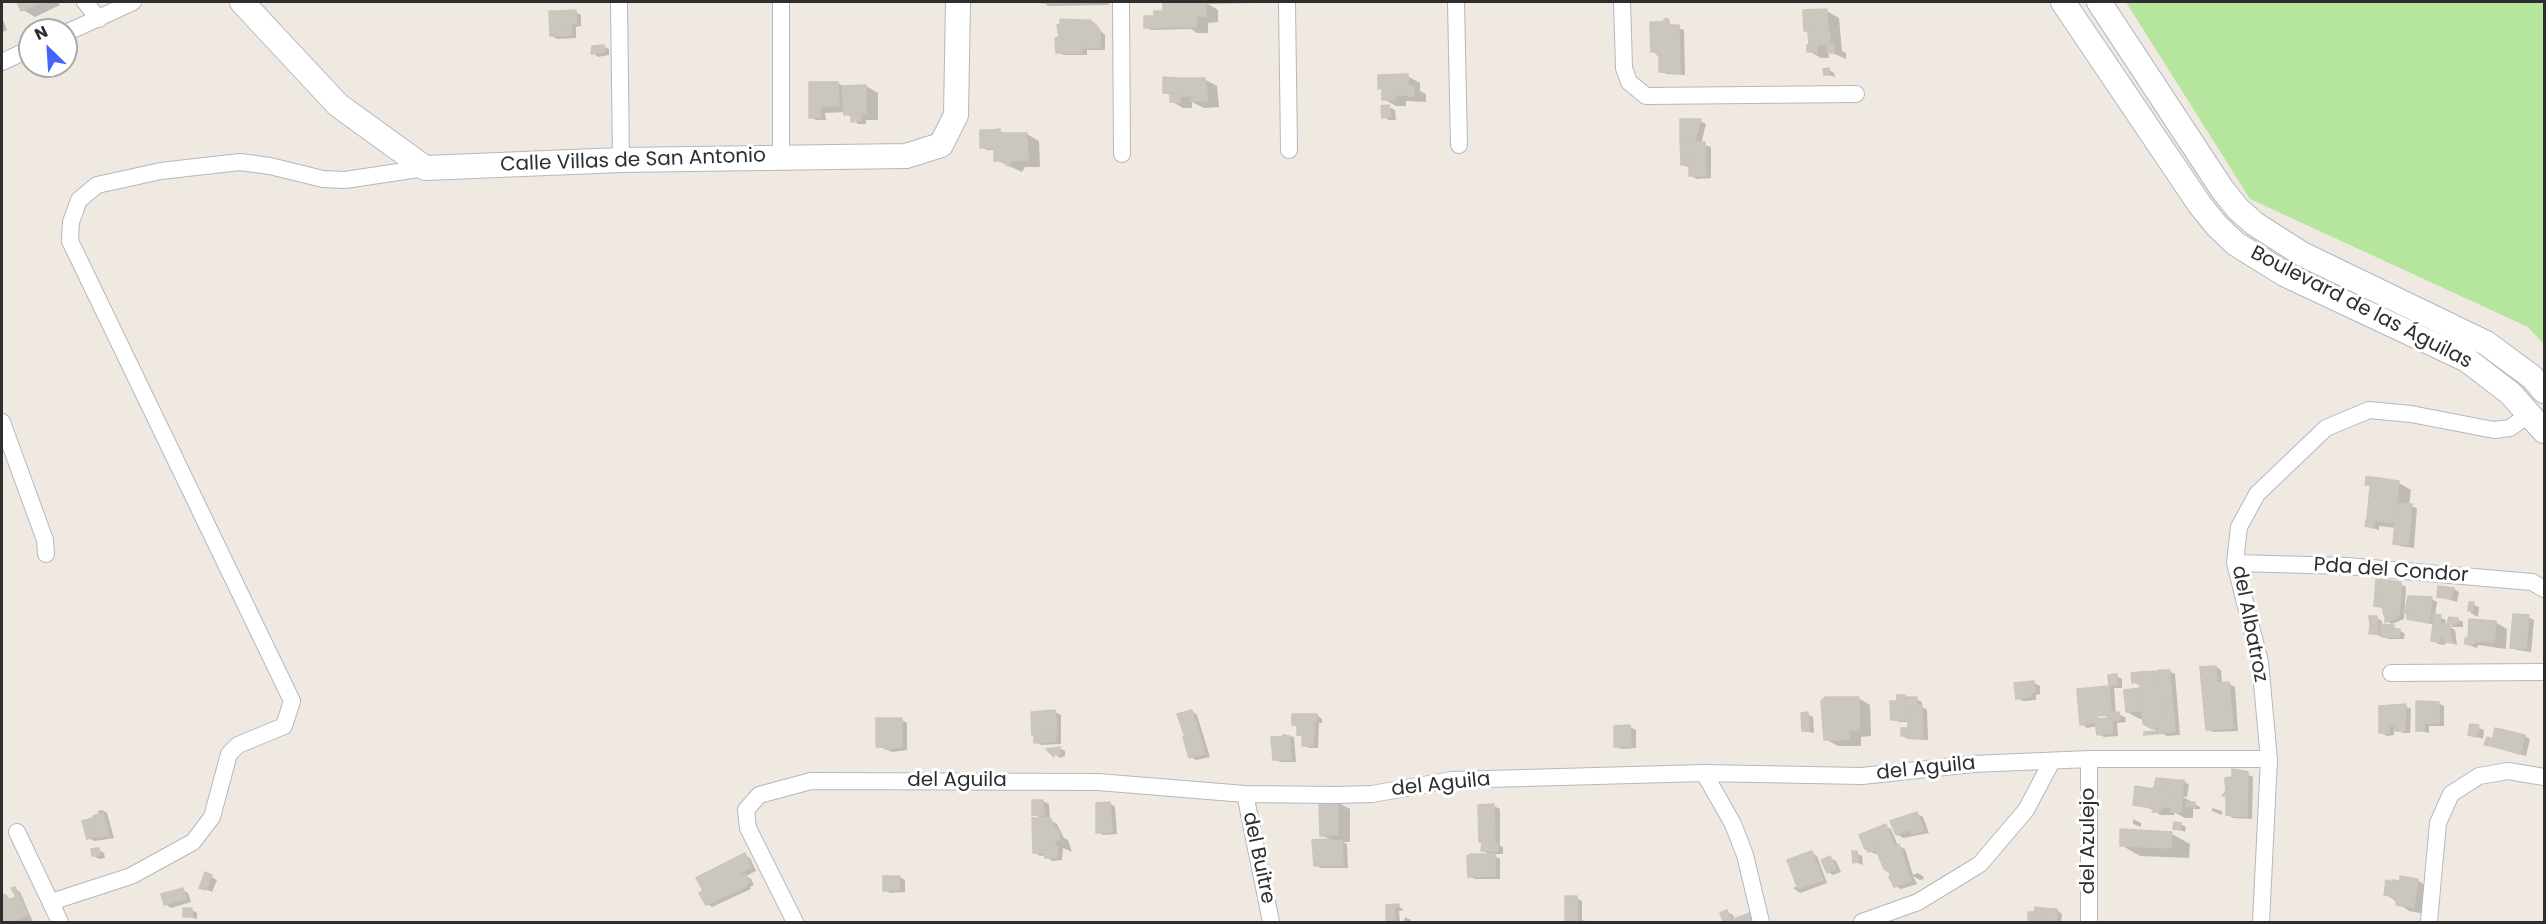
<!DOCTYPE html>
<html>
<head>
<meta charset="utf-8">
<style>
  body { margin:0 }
  #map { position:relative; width:2546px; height:924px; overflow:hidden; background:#efe9e1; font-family:Poppins,sans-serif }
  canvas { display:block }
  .frame { position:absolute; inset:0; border:3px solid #2e2e2e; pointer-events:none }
  .north { position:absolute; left:18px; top:18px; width:60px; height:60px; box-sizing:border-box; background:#fff; border:2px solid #ababab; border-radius:50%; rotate:335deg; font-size:16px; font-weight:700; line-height:24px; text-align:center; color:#2e2e2e }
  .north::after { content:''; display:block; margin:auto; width:21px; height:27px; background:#4264fb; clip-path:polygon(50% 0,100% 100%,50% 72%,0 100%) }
</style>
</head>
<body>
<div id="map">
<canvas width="2546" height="924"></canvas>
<div class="frame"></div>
<div class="north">N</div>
</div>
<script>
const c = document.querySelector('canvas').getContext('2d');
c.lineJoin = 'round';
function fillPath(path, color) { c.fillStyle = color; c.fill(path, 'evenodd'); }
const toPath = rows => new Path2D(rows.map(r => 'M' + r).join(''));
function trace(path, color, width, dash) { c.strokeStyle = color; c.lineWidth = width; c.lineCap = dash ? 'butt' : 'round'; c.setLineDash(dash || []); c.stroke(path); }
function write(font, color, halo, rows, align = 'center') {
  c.font = font + ' Poppins,sans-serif'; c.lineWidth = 6; c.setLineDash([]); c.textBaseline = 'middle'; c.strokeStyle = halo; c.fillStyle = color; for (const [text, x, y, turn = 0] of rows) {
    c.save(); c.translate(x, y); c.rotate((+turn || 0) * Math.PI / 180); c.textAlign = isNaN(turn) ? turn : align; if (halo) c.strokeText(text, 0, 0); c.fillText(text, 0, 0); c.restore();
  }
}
const green = toPath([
  [2126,2,2544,2,2544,344,2528,327,2250,199]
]);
const shadow = toPath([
  [19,2,58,2,60,5,35,17,23,10],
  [1043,2,1109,2,1109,5,1048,6],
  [1208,2,1257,2,1257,3,1208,4,1218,10,1218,22,1208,23,1208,33,1197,33,1191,29,1151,30,1145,27,1164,13,1164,4],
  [1827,11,1839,18,1842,51,1846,53,1846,59,1828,51,1829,58,1821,58,1809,51,1809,33,1805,31],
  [575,12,581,15,581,26,576,27,576,38,557,39,551,35],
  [2,17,7,30,2,32],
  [1666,20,1674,27,1684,30,1685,75,1666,74,1661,71,1660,57,1652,51,1662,23],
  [1095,25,1105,35,1105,50,1087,50,1087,55,1063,55,1058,52,1061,36],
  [603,46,609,49,609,55,598,57,593,53],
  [1829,70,1834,73,1835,77,1825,74],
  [1407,76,1420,83,1420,91,1426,94,1426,102,1406,101,1406,106,1396,106,1384,99,1383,90,1380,88],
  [1204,79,1217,86,1219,107,1204,108,1192,102,1192,108,1183,108,1171,101,1171,96,1164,92],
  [838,83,844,87,866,86,878,93,878,120,866,120,866,124,858,124,845,112,825,113,826,120,816,120,810,117],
  [1389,107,1395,110,1396,120,1389,120,1384,117],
  [1700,121,1706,124,1701,144,1711,147,1711,178,1696,179,1690,175,1690,168,1683,165],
  [1000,131,1007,135,1027,134,1039,141,1040,167,1025,167,1022,172,996,160,995,150,987,150,982,147],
  [2368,479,2399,483,2411,490,2409,505,2417,508,2414,548,2400,546,2395,543,2396,528,2379,526,2379,530,2366,526,2372,486,2367,484],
  [2400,584,2406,587,2404,619,2392,624,2386,621,2384,609,2376,605],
  [2454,589,2459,592,2457,602,2438,596],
  [2431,599,2437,602,2435,616,2446,620,2445,626,2454,626,2449,624,2457,619,2463,622,2463,627,2450,627,2455,630,2457,645,2446,641,2445,645,2438,644,2432,640,2435,625,2408,618],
  [2471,604,2479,607,2478,617,2471,613],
  [2528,617,2534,620,2531,652,2517,650,2511,647],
  [2377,618,2382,621,2382,626,2393,626,2405,634,2404,639,2389,639,2371,633],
  [2495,622,2507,629,2506,649,2478,645,2477,648,2466,644,2475,643,2469,640],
  [2216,667,2221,670,2222,684,2229,684,2235,687,2238,731,2213,732,2207,729],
  [2169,671,2175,674,2180,735,2167,736,2150,727,2144,718,2140,719,2127,712,2125,691,2146,688,2133,682,2132,674],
  [2109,676,2116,676,2122,679,2122,688,2114,688,2116,714,2125,717,2126,722,2117,723,2118,736,2104,737,2098,734,2097,726,2087,728,2082,724,2079,690,2110,687],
  [2108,713,2109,720,2095,721,2095,715],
  [2034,683,2040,686,2040,694,2036,695,2036,700,2023,701,2017,698,2016,684],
  [1904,696,1916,699,1922,702,1922,707,1927,710,1928,740,1908,739,1903,736,1910,729,1909,722,1899,722,1893,719,1899,702],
  [1858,698,1870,705,1871,736,1861,737,1861,746,1838,746,1825,739],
  [2438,703,2444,706,2444,726,2429,726,2429,733,2418,730],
  [2405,706,2411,709,2410,733,2403,733,2394,728,2394,735,2387,736,2381,733],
  [1192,711,1197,715,1210,757,1196,760,1190,757],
  [1055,712,1061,715,1061,744,1041,745,1035,742,1032,713],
  [1807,714,1813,717,1814,733,1803,731],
  [1317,715,1322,719,1322,723,1319,723,1318,748,1309,748,1304,745,1303,737,1299,734,1298,727,1294,725],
  [902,720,907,723,907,750,892,752,878,746],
  [2472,726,2484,730,2483,739,2470,734],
  [1615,727,1630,727,1636,730,1636,748,1621,749,1615,746],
  [1283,734,1294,737,1296,762,1280,762,1274,759],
  [2524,736,2530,739,2526,756,2486,744,2494,740],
  [1059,748,1065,751,1065,756,1060,758,1049,750],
  [2247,774,2253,777,2252,819,2233,818,2227,814,2225,787],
  [2184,781,2189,785,2187,797,2182,796,2200,807,2200,809,2193,809,2193,818,2185,818,2174,812,2174,815,2160,815,2154,810,2135,804,2154,791],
  [1033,801,1043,801,1049,804,1050,820,1057,824,1064,838,1068,840,1072,852,1063,848,1062,860,1052,861,1046,855,1040,856,1034,852,1044,820,1034,814],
  [1337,802,1350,809,1350,842,1343,842,1347,844,1348,868,1321,868,1315,865,1333,841,1321,835],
  [1110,803,1115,807,1117,834,1103,835,1098,832],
  [1494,806,1500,809,1500,846,1503,847,1503,854,1491,854,1500,859,1500,879,1475,879,1470,876,1491,855,1483,851,1483,844,1480,842],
  [2212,808,2222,811,2222,815,2212,811],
  [102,810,107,813,114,838,94,841,89,838,84,822,95,819,99,816,98,811],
  [1917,814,1923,817,1929,833,1903,838,1897,834],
  [2133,819,2141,823,2141,827,2133,824],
  [2180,824,2186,827,2185,832,2175,828],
  [1886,826,1891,829,1898,846,1905,849,1913,875,1917,873,1923,876,1924,879,1920,880,1913,876,1917,884,1901,889,1895,886,1893,874,1879,853,1875,854,1869,851,1861,835],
  [2172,834,2190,844,2189,858,2140,856,2121,845],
  [98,849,104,853,105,858,99,859,94,856],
  [1812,853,1817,856,1827,883,1800,893,1793,888,1798,886],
  [1856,853,1862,856,1863,865,1855,862],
  [745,855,750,858,756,871,746,876,751,879,754,885,750,887,751,889,712,907,707,904],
  [1830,858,1836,861,1841,872,1833,875,1828,872],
  [206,874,217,880,212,892,201,887],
  [900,877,905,880,905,892,890,893,885,890],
  [2417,880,2430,888,2426,914,2409,911,2386,894,2401,883],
  [15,889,20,892,33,922,2,922,2,897,3,896,13,900,18,898],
  [183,890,188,893,191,902,171,908,165,904],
  [1567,898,1576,898,1582,901,1582,920,1589,922,1567,922],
  [1398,906,1404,910,1399,911,1400,922,1392,922,1388,920,1387,907],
  [192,910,197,913,197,919,185,916],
  [2057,910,2062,914,2061,922,2034,922,2029,920,2030,913],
  [1727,912,1733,915,1735,920,1757,922,1723,922,1725,922,1722,914],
  [1405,917,1411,920,1411,922,1404,922]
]);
const building = toPath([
  [17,2,33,2,34,4,35,2,42,2,21,11,17,2],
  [1041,2,1104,2,1041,3,1041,2],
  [1163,2,1183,2,1184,27,1144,28,1144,16,1154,16,1154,11,1163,11,1163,2],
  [1183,2,1192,2,1192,27,1184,27,1183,2],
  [1192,2,1206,2,1206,16,1196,16,1196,27,1192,27,1192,2],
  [1827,9,1828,31,1804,31,1803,10,1827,9],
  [576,10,576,24,560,25,560,11,576,10],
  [549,11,560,11,560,25,571,24,571,35,550,36,549,11],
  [1666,18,1669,20,1669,25,1679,25,1680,73,1659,72,1659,57,1655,51,1651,52,1650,22,1662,22,1666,18],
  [1060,19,1082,20,1082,53,1056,53,1055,38,1061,37,1060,19],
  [1082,20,1090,20,1096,25,1100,30,1100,48,1082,48,1082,20],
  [1061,24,1061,37,1056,38,1059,36,1057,25,1061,24],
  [1808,31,1830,31,1830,44,1809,45,1808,31],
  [1827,44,1834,44,1834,53,1828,53,1827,44],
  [604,45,604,52,591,54,592,46,604,45],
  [1807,45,1817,45,1817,52,1807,52,1807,45],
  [1829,68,1829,75,1824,75,1823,69,1829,68],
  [1408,74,1408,95,1395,95,1395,100,1382,100,1382,88,1378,89,1378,75,1408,74],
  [1163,77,1177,78,1177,93,1163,93,1163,77],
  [1177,78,1205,78,1208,101,1191,101,1191,96,1180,96,1180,102,1170,102,1170,93,1177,93,1177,78],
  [809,82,838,82,839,106,809,106,809,82],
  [866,85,866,113,844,115,842,86,866,85],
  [1408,86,1414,86,1414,96,1408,96,1408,86],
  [1389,105,1391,117,1382,118,1381,106,1389,105],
  [809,106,820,106,820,117,809,118,809,106],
  [851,114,861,114,861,121,851,122,851,114],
  [1680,119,1701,119,1696,137,1680,137,1680,119],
  [1000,129,1000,133,1027,133,1028,160,1012,161,1009,166,1006,165,1006,161,994,161,994,147,991,148,991,130,1000,129],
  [980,130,991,130,991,148,980,148,980,130],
  [1680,137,1695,137,1695,158,1688,158,1689,165,1681,165,1680,137],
  [1695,142,1705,142,1706,176,1689,176,1689,165,1698,165,1698,158,1695,158,1695,142],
  [1688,158,1698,158,1698,165,1689,165,1688,158],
  [2366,477,2371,477,2370,485,2365,485,2366,477],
  [2371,477,2399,481,2395,523,2367,520,2371,477],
  [2397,503,2412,504,2408,545,2393,544,2397,503],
  [2366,520,2374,521,2373,528,2365,526,2366,520],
  [2376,579,2401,582,2401,597,2375,594,2376,579],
  [2438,586,2454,588,2451,599,2437,597,2438,586],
  [2375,594,2401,597,2399,615,2384,615,2382,607,2374,606,2375,594],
  [2408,596,2432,597,2430,617,2405,613,2408,596],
  [2469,602,2474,602,2473,611,2468,611,2469,602],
  [2407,613,2430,617,2428,623,2407,619,2407,613],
  [2434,614,2441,615,2439,628,2441,628,2441,624,2447,625,2448,620,2453,621,2452,624,2449,624,2452,643,2444,642,2445,638,2441,636,2439,642,2431,641,2434,614],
  [2513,614,2529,615,2526,649,2510,648,2513,614],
  [2385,615,2397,615,2397,618,2385,622,2385,615],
  [2369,616,2377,616,2377,626,2370,626,2369,616],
  [2449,617,2458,618,2457,624,2452,624,2453,621,2448,620,2449,617],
  [2469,619,2496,621,2494,642,2468,641,2469,619],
  [2381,624,2394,625,2393,629,2381,628,2381,624],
  [2370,626,2377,626,2377,634,2369,634,2370,626],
  [2381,628,2400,629,2399,637,2382,637,2381,628],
  [2465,638,2472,641,2471,645,2465,644,2465,638],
  [2216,666,2217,683,2229,682,2233,728,2206,730,2200,667,2216,666],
  [2159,670,2170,670,2170,679,2160,680,2159,670],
  [2159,670,2160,680,2170,679,2172,698,2161,699,2159,670],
  [2158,671,2159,685,2140,686,2139,672,2158,671],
  [2139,672,2139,682,2132,683,2131,673,2139,672],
  [2117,674,2117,685,2109,686,2108,675,2117,674],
  [2034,681,2035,692,2031,692,2031,697,2016,699,2014,683,2034,681],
  [2160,685,2163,722,2143,724,2140,686,2160,685],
  [2109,686,2113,733,2097,735,2095,723,2080,725,2077,689,2109,686],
  [2107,715,2107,718,2097,719,2097,716,2107,715],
  [2140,688,2142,711,2126,712,2124,690,2140,688],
  [1897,695,1905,695,1905,701,1897,701,1897,695],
  [1825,697,1859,697,1859,730,1849,730,1849,739,1824,740,1821,701,1825,697],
  [1908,697,1917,697,1917,705,1908,705,1908,697],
  [2172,698,2174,713,2162,714,2161,699,2172,698],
  [1890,701,1908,701,1908,720,1891,720,1890,701],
  [2416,701,2439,702,2439,723,2424,723,2424,731,2416,731,2416,701],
  [2406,704,2405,731,2395,731,2395,725,2389,726,2389,733,2379,733,2379,706,2406,704],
  [1908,705,1922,705,1923,738,1908,738,1908,705],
  [1055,710,1057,733,1032,735,1031,712,1055,710],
  [1192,710,1199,733,1185,737,1177,714,1192,710],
  [1808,712,1809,731,1802,731,1801,713,1808,712],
  [2119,712,2120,719,2112,721,2111,713,2119,712],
  [2174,713,2175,732,2144,735,2144,732,2159,731,2159,726,2153,729,2143,724,2163,722,2162,714,2174,713],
  [1292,714,1317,714,1317,721,1314,721,1314,735,1297,735,1297,725,1292,725,1292,714],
  [876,718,902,718,902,747,885,749,885,747,876,747,876,718],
  [2470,724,2479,725,2477,737,2468,735,2470,724],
  [1630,725,1631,746,1614,747,1614,726,1630,725],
  [1901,728,1908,728,1908,736,1901,736,1901,728],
  [2495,728,2525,735,2520,754,2491,746,2495,728],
  [1055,733,1056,741,1034,743,1034,735,1055,733],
  [1199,733,1205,754,1189,758,1183,737,1199,733],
  [1302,735,1313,735,1313,746,1302,746,1302,735],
  [1290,736,1291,760,1273,760,1271,737,1290,736],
  [2487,737,2493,739,2491,746,2484,745,2487,737],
  [1060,747,1060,754,1054,754,1054,757,1046,749,1060,747],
  [2232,769,2248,772,2247,817,2226,815,2226,796,2231,796,2231,790,2227,790,2227,785,2225,785,2225,778,2232,777,2232,769],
  [2156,778,2176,780,2174,794,2154,788,2156,778],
  [2176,780,2184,780,2182,795,2174,794,2176,780],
  [2135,786,2153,789,2150,807,2160,808,2160,812,2152,812,2153,808,2133,805,2135,786],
  [2153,788,2165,789,2164,793,2182,795,2181,812,2171,812,2172,807,2162,807,2162,809,2150,807,2153,788],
  [2227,790,2231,790,2231,796,2222,796,2227,790],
  [1032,800,1043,800,1043,809,1032,810,1032,800],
  [1319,801,1338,801,1338,835,1320,836,1319,801],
  [1110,802,1112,832,1096,833,1096,803,1110,802],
  [2187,802,2195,802,2195,807,2186,807,2187,802],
  [1494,804,1495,842,1479,842,1478,805,1494,804],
  [1044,809,1044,815,1032,815,1032,810,1044,809],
  [1917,812,1924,830,1912,834,1911,829,1919,826,1914,813,1917,812],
  [103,813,109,835,98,838,93,816,103,813],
  [1914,813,1919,826,1896,835,1890,821,1914,813],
  [1046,817,1051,819,1054,826,1050,826,1044,821,1044,818,1046,817],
  [93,818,98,836,87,839,82,821,93,818],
  [1032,818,1044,818,1050,826,1054,826,1059,831,1059,840,1055,840,1055,846,1058,846,1057,858,1045,858,1045,853,1033,853,1032,818],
  [2174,822,2181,823,2180,830,2173,829,2174,822],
  [1886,824,1894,846,1885,850,1883,846,1876,849,1875,845,1865,849,1859,835,1886,824],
  [2120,829,2172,832,2171,848,2120,846,2120,829],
  [1330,839,1332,841,1342,840,1343,865,1314,866,1312,840,1330,839],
  [1482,842,1498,843,1498,851,1481,851,1482,842],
  [1899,844,1909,874,1903,876,1906,883,1894,887,1889,877,1891,874,1884,869,1876,850,1868,852,1867,849,1875,845,1876,849,1883,846,1885,850,1899,844],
  [99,848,100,855,92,856,91,849,99,848],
  [1812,851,1823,880,1798,889,1787,860,1812,851],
  [1852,851,1857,851,1858,862,1853,863,1852,851],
  [745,853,751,867,740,873,747,886,706,905,699,893,703,891,696,878,745,853],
  [1470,854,1495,854,1495,876,1468,877,1467,856,1470,854],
  [1830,856,1836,869,1827,873,1821,860,1830,856],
  [205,872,212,875,206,890,199,888,205,872],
  [746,874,749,882,746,884,742,875,746,874],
  [1909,874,1912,881,1906,883,1903,876,1909,874],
  [883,876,900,876,899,890,883,891,883,876],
  [2400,876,2418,879,2414,908,2396,905,2396,898,2390,897,2393,880,2400,881,2400,876],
  [2386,880,2393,882,2390,896,2384,895,2386,880],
  [15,887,28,915,23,917,12,899,16,897,11,888,15,887],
  [183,888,186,899,164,905,161,894,183,888],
  '0 899a4 4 0 1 1 8 0a4 4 0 1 1-8 0Z',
  [1565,896,1577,896,1577,902,1565,902,1565,896],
  [12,898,23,917,11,922,2,922,2,903,6,903,12,898],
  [1565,902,1577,902,1577,922,1565,922,1565,902],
  [1399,904,1399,907,1394,908,1395,920,1386,921,1386,905,1399,904],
  [2035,907,2043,908,2042,921,2033,920,2035,907],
  [183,908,192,908,192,917,183,917,183,908],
  [2043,908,2057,909,2056,922,2032,922,2032,920,2042,921,2043,908],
  [1727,910,1731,920,1727,922,1726,919,1723,921,1720,913,1727,910],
  [2028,912,2034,912,2032,921,2028,921,2028,912],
  [1750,913,1754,922,1727,922,1731,920,1750,913]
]);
const street = toPath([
  [85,2,99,19],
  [619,2,621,160],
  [781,2,781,157],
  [1121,2,1122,154],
  [1287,2,1289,150],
  [1456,2,1459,145],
  [1622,2,1624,68,1629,82,1646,96,1856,94],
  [66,33,133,2],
  [2,62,30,49],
  [2,422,45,540,46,554],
  [2235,563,2347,566,2532,582,2544,589],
  [2391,673,2544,672],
  [1704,773,1733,824,1745,855,1761,922],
  [1245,794,1271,922],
  [17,832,60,922],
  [51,902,131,876,193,842,212,817,229,754,238,745,284,726,292,701,70,241,71,222,79,200,97,185,161,171,240,162,270,166,323,179,345,180,425,168],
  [795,922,748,828,746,810,759,795,811,781,1098,782,1245,794,1336,795,1372,794,1452,780,1704,773,1862,776,1973,764,2089,759,2269,759],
  [1862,922,1918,902,1980,864,2026,810,2052,761],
  [2089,922,2089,759],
  [2261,922,2269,759,2260,662,2235,563,2239,527,2257,494,2326,428,2369,410,2411,414,2494,430,2510,428,2529,414],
  [2429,922,2438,823,2451,794,2479,776,2508,771,2544,777]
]);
const secondary = toPath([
  [242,2,338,105,425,168,621,160,906,156,941,145,956,115,958,2],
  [2063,2,2200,205,2217,226,2236,244,2286,275,2467,360,2510,393,2544,431],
  [2099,2,2222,189,2238,209,2255,224,2302,254,2486,343,2532,377,2544,391]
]);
const streetNames = [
  ["Calle Villas de San Antonio",633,161,-2],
  ["Boulevard de las Águilas",2361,308,27],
  ["Pda del Condor",2391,571,4],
  ["del Albatroz",2249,624,79],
  ["del Aguila",1926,769,-6],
  ["del Aguila",957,781],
  ["del Aguila",1441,785,-6],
  ["del Azulejo",2089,841,-90],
  ["del Buitre",1258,858,78]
];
fillPath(green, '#b6e59e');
fillPath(shadow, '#0003');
fillPath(building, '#cbc7bf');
trace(building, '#cbc5ba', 1.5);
trace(street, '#b4b7c1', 18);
trace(secondary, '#b4b7c1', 26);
trace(street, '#fff', 16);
trace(secondary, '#fff', 24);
write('20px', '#2e2e2e', '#fff', streetNames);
</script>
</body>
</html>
